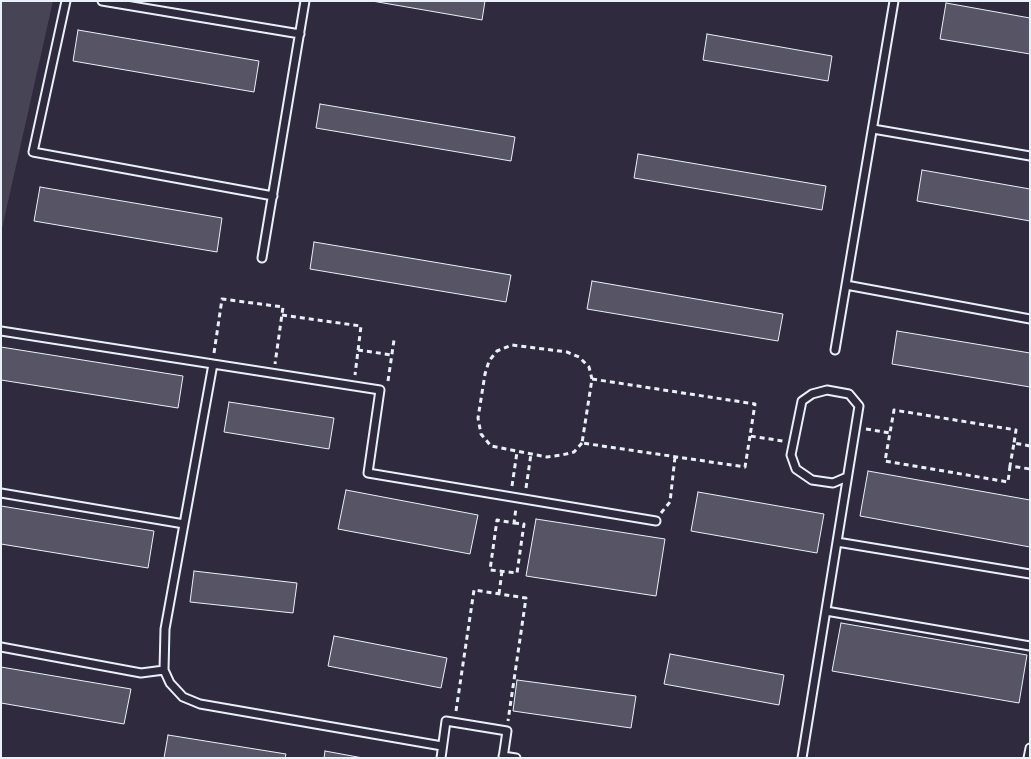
<!DOCTYPE html>
<html>
<head>
<meta charset="utf-8">
<style>
  body { margin:0 }
  #map { position:relative; width:1031px; height:759px; overflow:hidden; background:#2f2a3d; font-family:Itim,sans-serif }
  canvas { display:block }
  .frame { position:absolute; inset:0; border:2px solid #e8f1f8; pointer-events:none }
</style>
</head>
<body>
<div id="map">
<canvas width="1031" height="759"></canvas>
<div class="frame"></div>
</div>
<script>
const c = document.querySelector('canvas').getContext('2d');
c.lineJoin = 'round';
function fillPath(path, color) { c.fillStyle = color; c.fill(path, 'evenodd'); }
const toPath = rows => new Path2D(rows.map(r => 'M' + r).join(''));
function trace(path, color, width, dash) { c.strokeStyle = color; c.lineWidth = width; c.lineCap = dash ? 'butt' : 'round'; c.setLineDash(dash || []); c.stroke(path); }
const green = toPath([
  [1,1,53,1,1,233]
]);
const building = toPath([
  [372,1,485,1,482,20,372,1],
  [946,3,1030,18,1030,54,940,39,946,3],
  [78,30,259,61,254,92,73,61,78,30],
  [707,34,832,56,828,81,703,60,707,34],
  [320,104,515,137,511,161,316,128,320,104],
  [638,154,826,186,822,210,634,178,638,154],
  [922,170,1030,189,1030,221,917,201,922,170],
  [40,187,222,218,217,252,34,221,40,187],
  [314,242,511,275,506,302,310,269,314,242],
  [592,281,783,314,778,341,587,309,592,281],
  [897,331,1030,353,1030,387,892,364,897,331],
  [1,347,183,376,178,408,1,380,1,347],
  [229,402,334,418,329,449,224,432,229,402],
  [868,471,1030,500,1030,547,860,516,868,471],
  [346,490,478,515,470,554,338,529,346,490],
  [698,492,824,514,817,553,691,531,698,492],
  [1,506,154,531,148,568,1,544,1,506],
  [536,519,665,539,656,596,526,576,536,519],
  [194,571,297,583,293,613,190,602,194,571],
  [841,623,1027,655,1019,703,832,671,841,623],
  [334,636,447,658,441,688,328,666,334,636],
  [670,654,784,675,779,705,664,684,670,654],
  [1,667,131,689,124,724,1,703,1,667],
  [517,680,636,696,631,728,513,711,517,680],
  [168,735,286,754,285,758,164,758,168,735],
  [325,751,363,758,324,758,325,751]
]);
const path = toPath([
  [282,315,361,326,355,375],
  [358,350,392,355],
  [214,353,222,299,283,307,275,364],
  [388,381,394,340],
  [866,429,890,433],
  [750,436,745,467,582,443,592,379,755,404,750,436,783,441],
  [582,443,574,452,562,455,547,457,491,446,481,434,478,418,485,374,489,361,497,351,512,345,567,352,579,357,589,367,592,379],
  [1030,446,1014,443,1010,466,1030,469],
  [1010,466,1008,482,885,461,894,410,1016,430,1014,443],
  [512,486,517,452],
  [526,488,531,454],
  [661,513,670,502,675,457],
  [514,523,524,524,517,573,490,570,497,520,514,523,516,508],
  [499,594,502,571],
  [456,711,474,590,526,598,508,721]
]);
const service = toPath([
  [66,1,33,152,273,196],
  [102,1,300,34],
  [873,129,1030,156],
  [262,258,305,1],
  [846,285,1030,319],
  [1,331,380,390,368,473,656,521],
  [835,350,894,1],
  [213,364,165,629,164,670,170,683,183,697,200,704,442,746],
  [1,493,184,524],
  [837,542,1030,574],
  [826,611,1030,646],
  [1,647,141,673,164,670],
  [503,756,516,758],
  [441,758,446,721,507,731,503,758],
  [802,758,859,406,849,394,827,390,812,394,802,401,791,455,796,469,812,480,833,483,847,477],
  [1028,758,1030,748]
]);
fillPath(green, '#464455');
fillPath(building, '#575565');
trace(building, '#e8f1f8', 1);
trace(service, '#e8f1f8', 11);
trace(path, '#e8f1f8', 3, [5, 4]);
trace(service, '#2f2a3d', 7);
</script>
</body>
</html>
